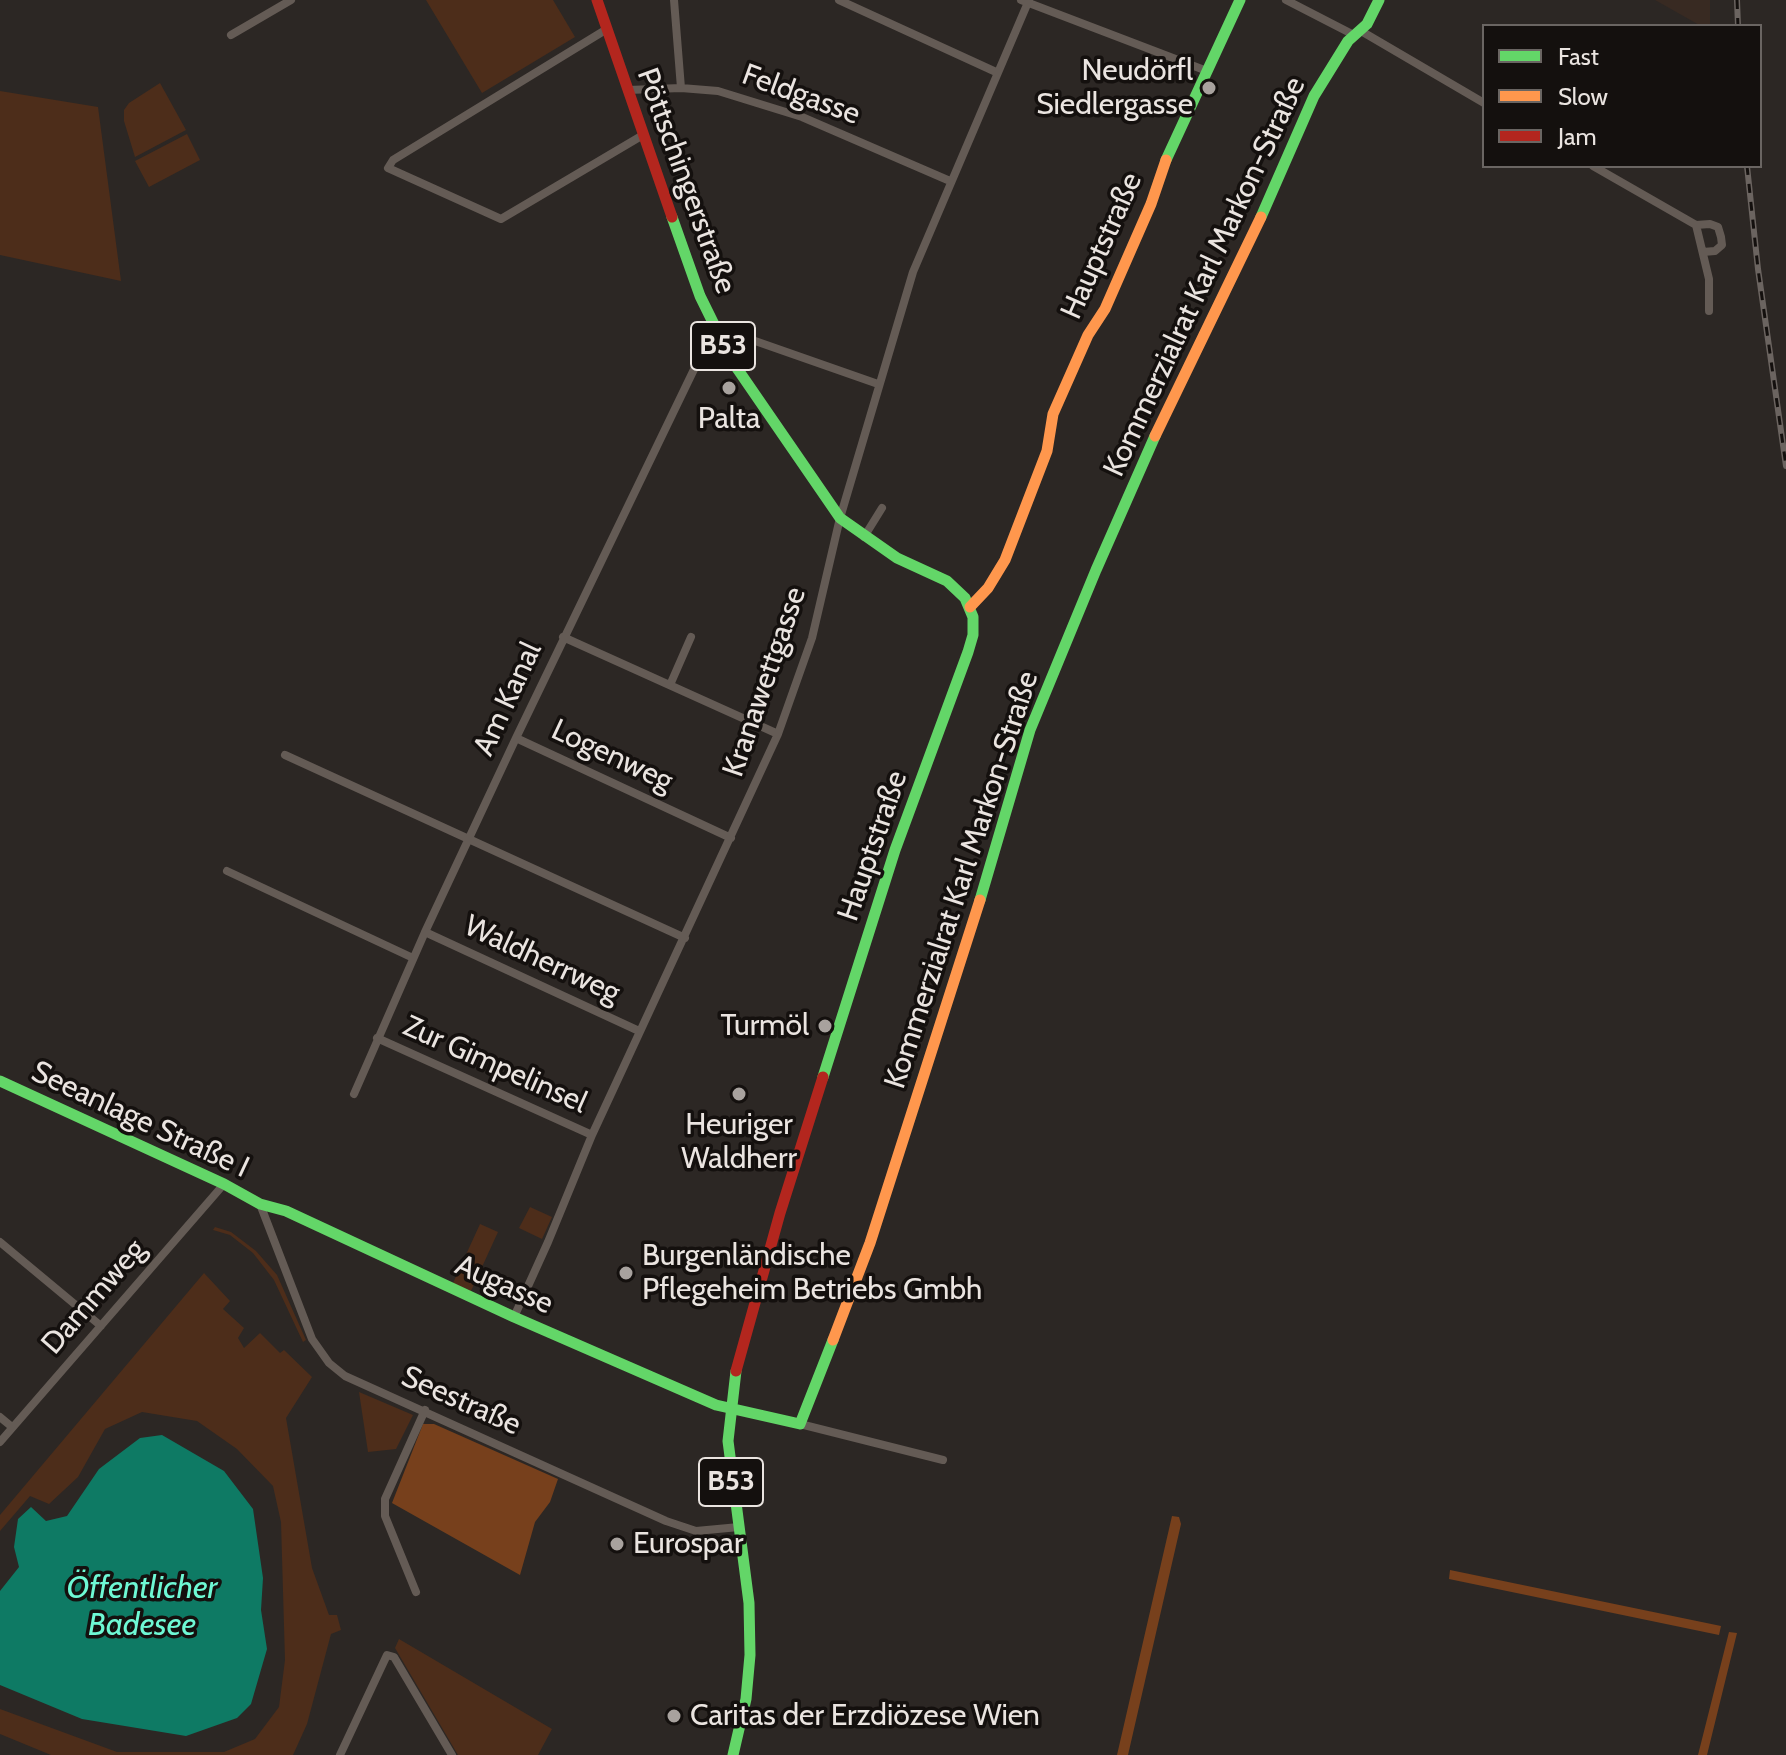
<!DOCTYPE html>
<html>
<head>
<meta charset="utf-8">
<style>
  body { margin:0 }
  #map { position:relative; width:1786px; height:1755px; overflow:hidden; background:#2c2724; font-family:Cabin,sans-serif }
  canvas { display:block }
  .legend { position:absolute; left:1482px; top:24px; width:280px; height:144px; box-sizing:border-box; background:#14100e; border:2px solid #6a6562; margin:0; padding:10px 14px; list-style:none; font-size:24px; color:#eae4e0 }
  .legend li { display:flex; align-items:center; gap:16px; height:40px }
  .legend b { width:40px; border:2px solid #6a6562 }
</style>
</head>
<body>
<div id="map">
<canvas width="1786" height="1755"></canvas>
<ul class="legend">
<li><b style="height:10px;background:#63d668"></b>Fast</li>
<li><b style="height:10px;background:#ff974d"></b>Slow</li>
<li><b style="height:10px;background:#b3261e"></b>Jam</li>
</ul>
</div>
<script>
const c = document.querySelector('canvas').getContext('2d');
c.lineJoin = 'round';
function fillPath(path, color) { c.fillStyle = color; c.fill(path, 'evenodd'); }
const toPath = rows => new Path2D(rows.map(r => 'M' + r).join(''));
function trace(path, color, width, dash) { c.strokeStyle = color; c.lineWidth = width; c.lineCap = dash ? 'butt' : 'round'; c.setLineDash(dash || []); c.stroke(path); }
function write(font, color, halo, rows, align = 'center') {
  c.font = font + ' Cabin,sans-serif'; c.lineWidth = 7; c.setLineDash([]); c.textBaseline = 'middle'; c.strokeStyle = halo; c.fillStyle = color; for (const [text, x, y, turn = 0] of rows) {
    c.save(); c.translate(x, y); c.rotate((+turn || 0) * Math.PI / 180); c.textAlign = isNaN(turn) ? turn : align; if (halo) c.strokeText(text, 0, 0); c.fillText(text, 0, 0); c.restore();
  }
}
const built = toPath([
  [1655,0,1710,0,1710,26,1701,26]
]);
const green = toPath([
  [426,0,553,0,575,37,482,93],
  [160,83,186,130,135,157,124,121,124,110,129,103],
  [0,91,98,107,121,281,0,255],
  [187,134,200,160,149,187,135,161],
  [530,1207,552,1217,542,1239,519,1228],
  [480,1224,498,1232,471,1291,453,1283],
  [215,1227,231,1232,256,1251,277,1275,306,1340,303,1342,274,1280,253,1253,230,1235,213,1230],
  [204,1273,230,1301,223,1309,244,1328,238,1338,244,1348,260,1333,280,1353,284,1350,312,1377,286,1418,312,1568,329,1615,337,1615,341,1630,331,1634,307,1724,293,1755,51,1755,0,1734,0,1709,117,1752,224,1752,255,1739,279,1707,285,1660,281,1522,273,1486,237,1449,197,1421,142,1412,105,1429,78,1477,49,1504,30,1496,0,1531,0,1515],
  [359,1392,413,1415,396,1449,368,1452],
  [399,1639,552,1729,538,1755,458,1755,395,1648]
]);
const forest = toPath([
  [423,1424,434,1424,558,1479,550,1502,535,1522,520,1575,392,1503],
  [1172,1516,1179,1517,1181,1524,1128,1755,1117,1755],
  [1450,1570,1721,1626,1719,1635,1449,1579],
  [1729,1632,1737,1633,1707,1755,1698,1755]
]);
const water = toPath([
  [162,1435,224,1471,253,1509,263,1578,261,1610,267,1649,251,1704,237,1718,186,1736,82,1719,0,1685,0,1591,19,1567,14,1547,18,1519,31,1507,46,1521,67,1516,99,1469,140,1438]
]);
const street = toPath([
  [674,0,681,88],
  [839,0,996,72],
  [1021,0,1207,71],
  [1286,0,1354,35],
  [607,29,393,160,388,168,501,219,643,135],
  [1361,31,1484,103],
  [231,35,291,0],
  [628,90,681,88,718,91,802,117,950,181],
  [1593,166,1696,225,1709,279,1709,311],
  [1696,225,1710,224,1718,227,1721,237,1722,245,1715,251,1703,252],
  [722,345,738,335,878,384],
  [864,537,882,508],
  [563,637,778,734],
  [670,685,691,637],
  [516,738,731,838],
  [285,755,685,938],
  [227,871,413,958],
  [425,932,639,1031],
  [377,1038,592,1135],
  [354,1094,425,932,516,738,714,328],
  [260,1204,312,1339,329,1363,345,1376,666,1521,696,1531,739,1527],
  [0,1242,101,1326],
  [514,1317,548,1242,592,1135,778,734,812,638,840,518,913,272,1029,0],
  [0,1417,12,1427],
  [800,1424,943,1460],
  [0,1442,224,1184],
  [416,1592,385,1516,385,1499,425,1410],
  [340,1755,387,1655,394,1657,452,1755]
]);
const fast = toPath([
  [1166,160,1240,0],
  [672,217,700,296,732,361,840,518,897,558,947,581,965,598,973,617,973,635,968,652,895,850,823,1077],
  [1261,217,1314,96,1348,41,1367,24,1379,0],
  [980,900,1030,730,1096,570,1155,436],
  [0,1081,224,1184,260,1204,286,1211,514,1317,716,1405,800,1424,833,1340],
  [733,1755,746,1699,750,1655,749,1603,728,1441,736,1371]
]);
const slow = toPath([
  [1155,436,1261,217],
  [970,607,988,588,1005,560,1047,451,1053,414,1088,335,1105,309,1151,204,1166,160],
  [833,1340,870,1243,980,900]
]);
const jam = toPath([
  [597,0,672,217],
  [736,1371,780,1213,823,1077]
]);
const rail = toPath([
  [1737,0,1738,26],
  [1747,166,1758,269,1786,466]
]);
const markers = [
  [1209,88,8,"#a8a29e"],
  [729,388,8,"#a8a29e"],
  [825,1026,8,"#a8a29e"],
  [739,1094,8,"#a8a29e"],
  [626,1273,8,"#a8a29e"],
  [617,1544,8,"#a8a29e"],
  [674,1716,8,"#a8a29e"]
];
const shields = [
  [723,346,64],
  [731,1482,64]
];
const shieldNames = [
  ["B53",723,346],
  ["B53",731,1482]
];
const poiNames = [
  ["Neudörfl",1193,71,"right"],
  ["Siedlergasse",1193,105,"right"],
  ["Palta",729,419,"center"],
  ["Turmöl",809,1026,"right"],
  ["Heuriger",739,1125,"center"],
  ["Waldherr",739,1159,"center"],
  ["Burgenländische",642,1256],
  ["Pflegeheim Betriebs Gmbh",642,1290],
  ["Eurospar",633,1544],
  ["Caritas der Erzdiözese Wien",690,1716]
];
const streetNames = [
  ["Feldgasse",801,95,20],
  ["Pöttschingerstraße",686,181,70],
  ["Hauptstraße",1102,246,-66],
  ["Kommerzialrat Karl Markon-Straße",1205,277,-65],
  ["Kranawettgasse",765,682,-71],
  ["Am Kanal",508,699,-65],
  ["Logenweg",612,756,25],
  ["Hauptstraße",873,846,-71],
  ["Kommerzialrat Karl Markon-Straße",962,880,-72],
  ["Waldherrweg",542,960,25],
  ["Zur Gimpelinsel",495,1065,24],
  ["Seeanlage Straße I",140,1120,25],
  ["Augasse",504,1285,24],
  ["Dammweg",94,1297,-49],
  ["Seestraße",461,1401,24]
];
const waterNames = [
  ["Öffentlicher",142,1589],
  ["Badesee",142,1626]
];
fillPath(built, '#382a22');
fillPath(green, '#4d2d1a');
fillPath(forest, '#77401c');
fillPath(water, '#0e7a64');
trace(street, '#645b55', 8);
trace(fast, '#63d668', 11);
trace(slow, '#ff974d', 11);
trace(jam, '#b3261e', 11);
trace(rail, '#6b6460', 6);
trace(rail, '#14100e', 3, [9]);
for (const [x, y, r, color] of markers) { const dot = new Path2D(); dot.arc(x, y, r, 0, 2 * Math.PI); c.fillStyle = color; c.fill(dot); trace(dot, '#14100e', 3); }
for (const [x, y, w] of shields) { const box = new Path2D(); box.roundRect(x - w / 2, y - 24, w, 48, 6); c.fillStyle = '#14100e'; c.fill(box); trace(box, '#eae4e0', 2); }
write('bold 28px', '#eae4e0', null, shieldNames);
write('30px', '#eae4e0', '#14100e', poiNames, 'left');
write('30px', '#eae4e0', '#14100e', streetNames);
write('italic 32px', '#6ef8d4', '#14100e', waterNames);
</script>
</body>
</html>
